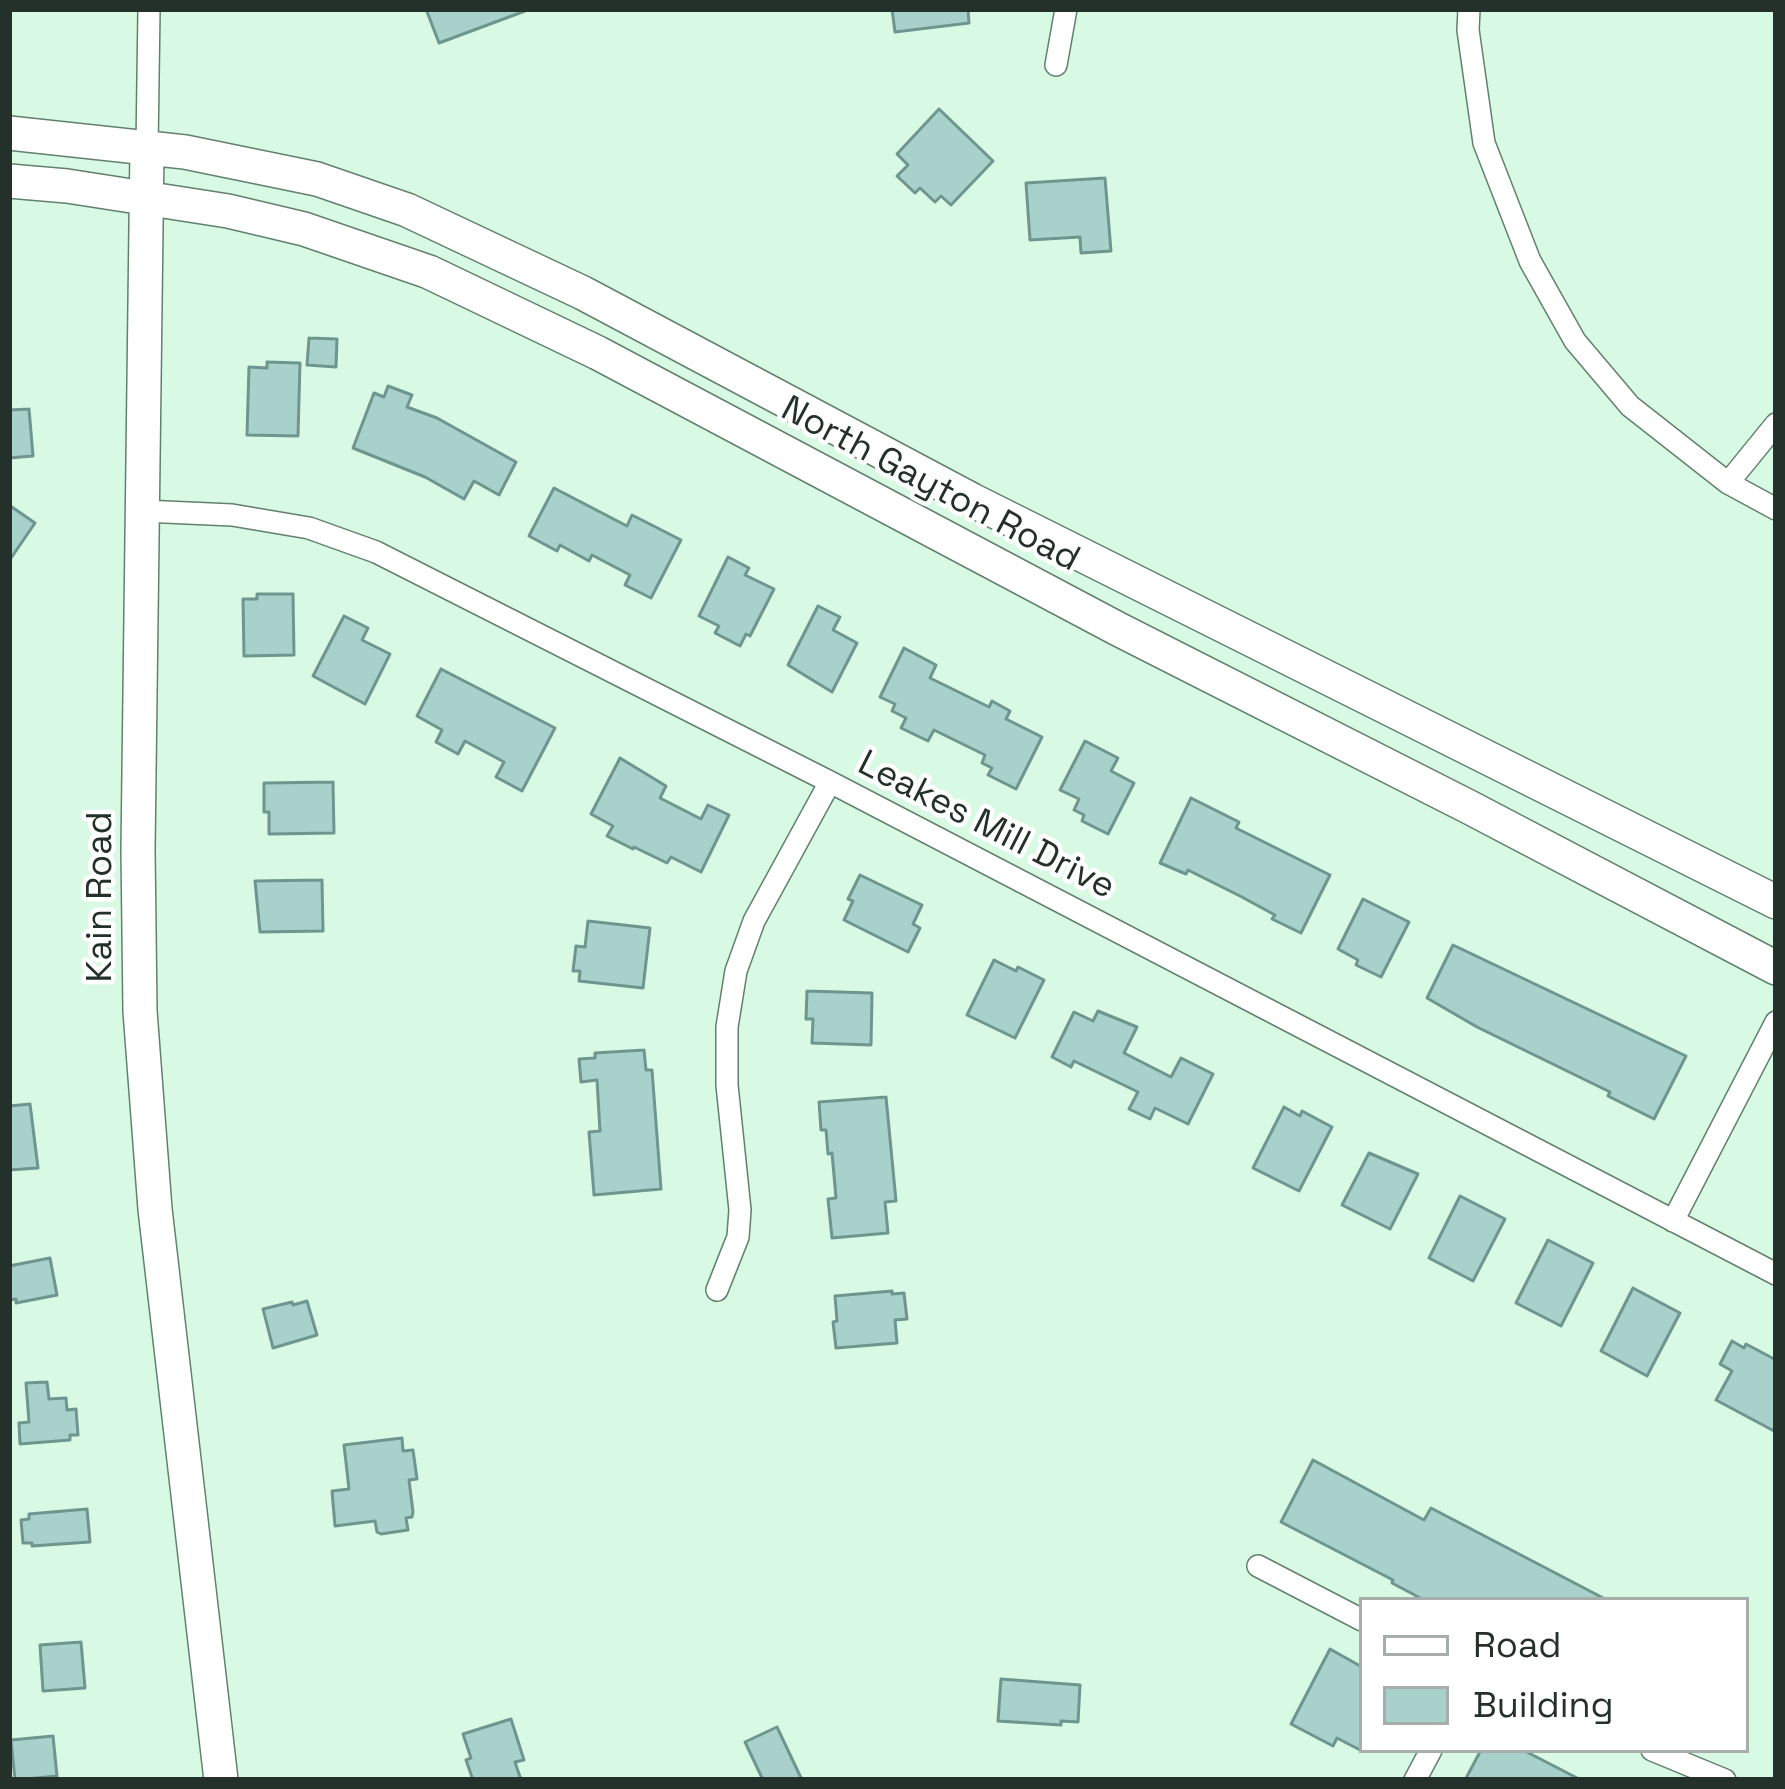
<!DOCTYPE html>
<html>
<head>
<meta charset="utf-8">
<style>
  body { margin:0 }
  #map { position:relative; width:1785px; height:1789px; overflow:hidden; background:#d8fae5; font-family:"Space Grotesk",sans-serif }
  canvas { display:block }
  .frame { position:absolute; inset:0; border:12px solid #24312a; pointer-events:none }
  .legend { position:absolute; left:1359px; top:1597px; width:390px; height:156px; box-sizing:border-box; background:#fff; border:3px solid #a7adaa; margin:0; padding:15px 21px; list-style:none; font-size:36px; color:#24312a }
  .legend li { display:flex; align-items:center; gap:24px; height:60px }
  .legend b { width:60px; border:3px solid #a7adaa }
</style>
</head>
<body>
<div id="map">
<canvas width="1785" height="1789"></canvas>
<div class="frame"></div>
<ul class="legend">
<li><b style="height:15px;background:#fff"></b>Road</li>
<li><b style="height:33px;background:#a7d1ca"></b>Building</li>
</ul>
</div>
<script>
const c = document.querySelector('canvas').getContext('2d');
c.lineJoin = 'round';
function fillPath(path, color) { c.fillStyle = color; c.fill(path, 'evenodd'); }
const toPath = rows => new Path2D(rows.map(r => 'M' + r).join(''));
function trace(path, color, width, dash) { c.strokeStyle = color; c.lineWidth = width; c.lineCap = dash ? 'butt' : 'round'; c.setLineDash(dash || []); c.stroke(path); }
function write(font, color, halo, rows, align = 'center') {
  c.font = font + ' "Space Grotesk",sans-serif'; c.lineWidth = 9; c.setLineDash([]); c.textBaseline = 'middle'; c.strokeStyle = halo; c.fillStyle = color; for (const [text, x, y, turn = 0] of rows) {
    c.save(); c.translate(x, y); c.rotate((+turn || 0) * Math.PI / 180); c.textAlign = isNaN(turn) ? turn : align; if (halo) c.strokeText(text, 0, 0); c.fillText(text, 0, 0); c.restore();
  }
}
const building = toPath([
  [426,9,525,9,525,11,439,43,426,9],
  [892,9,968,9,969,23,895,32,892,9],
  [939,109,993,161,951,205,941,196,935,202,920,188,915,193,897,176,908,165,897,154,939,109],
  [1105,178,1111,251,1081,253,1080,237,1030,240,1026,183,1105,178],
  [309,338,337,339,336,367,307,365,309,338],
  [267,362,300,363,298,436,247,435,249,367,267,368,267,362],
  [388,386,412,395,407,407,437,418,516,462,499,495,474,481,464,499,425,477,353,448,374,393,384,397,388,386],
  [29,409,33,456,9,458,9,410,29,409],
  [554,488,627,526,632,515,681,540,651,598,625,585,630,575,592,555,589,561,560,545,557,551,529,536,554,488],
  [9,505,35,523,9,561,9,505],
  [728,557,749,568,745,575,774,589,750,636,746,634,740,646,715,633,719,626,699,616,728,557],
  [257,594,293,594,294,655,244,656,243,599,257,599,257,594],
  [818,606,840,617,833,630,857,643,832,692,788,665,818,606],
  [344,616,368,628,362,640,390,654,365,704,313,676,344,616],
  [904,648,936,665,930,678,989,707,992,701,1010,711,1006,719,1042,737,1016,789,988,775,992,768,982,763,985,755,934,730,928,741,901,728,906,718,892,711,895,704,880,697,904,648],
  [441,669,555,728,522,791,496,777,504,762,465,741,458,754,436,742,442,730,417,716,441,669],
  [1085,741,1118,758,1111,771,1134,783,1108,834,1082,821,1084,815,1074,810,1079,799,1060,790,1085,741],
  [620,758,666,786,660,798,701,819,708,805,729,815,701,872,671,857,667,863,634,847,633,849,607,836,613,826,591,814,620,758],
  [333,782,334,833,269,834,269,812,264,812,264,783,333,782],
  [1191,798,1239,822,1236,828,1330,875,1301,933,1272,919,1275,915,1240,896,1188,870,1186,874,1160,863,1191,798],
  [860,875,922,905,913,924,920,928,908,952,844,920,853,901,848,899,860,875],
  [322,880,323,931,260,932,255,881,322,880],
  [1363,899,1409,922,1381,977,1356,965,1358,960,1338,949,1363,899],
  [588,921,650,928,643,988,579,981,580,971,573,971,576,946,585,947,588,921],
  [1453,945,1686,1056,1654,1119,1608,1096,1610,1092,1477,1027,1427,998,1453,945],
  [994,960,1016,971,1018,967,1044,980,1015,1038,967,1015,994,960],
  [807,991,872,993,871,1045,812,1043,813,1019,806,1019,807,991],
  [1098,1011,1137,1027,1124,1053,1171,1077,1181,1058,1213,1074,1188,1124,1155,1108,1150,1119,1129,1109,1138,1092,1074,1061,1071,1067,1052,1057,1074,1012,1093,1021,1098,1011],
  [644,1050,646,1070,652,1070,661,1189,594,1195,589,1132,600,1131,597,1080,581,1082,579,1059,595,1058,595,1053,644,1050],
  [886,1097,896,1201,885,1202,888,1233,832,1238,828,1199,836,1198,832,1153,828,1154,826,1130,821,1130,819,1102,886,1097],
  [30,1104,38,1168,9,1170,9,1106,30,1104],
  [1284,1107,1300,1116,1302,1111,1332,1127,1299,1191,1253,1168,1284,1107],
  [1369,1153,1418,1174,1390,1229,1342,1205,1369,1153],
  [1460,1196,1505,1219,1473,1281,1429,1258,1460,1196],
  [1548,1240,1593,1263,1561,1326,1516,1303,1548,1240],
  [50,1258,57,1295,16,1303,16,1299,9,1300,9,1266,50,1258],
  [1633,1288,1680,1313,1647,1376,1601,1351,1633,1288],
  [892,1291,892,1294,904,1293,907,1319,895,1320,897,1343,836,1348,833,1322,837,1321,835,1296,892,1291],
  [307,1301,317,1335,273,1348,263,1309,292,1302,293,1305,307,1301],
  [1732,1341,1744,1348,1746,1344,1776,1360,1776,1432,1716,1400,1732,1371,1720,1364,1732,1341],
  [47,1382,49,1399,66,1398,67,1410,76,1409,78,1435,70,1435,70,1440,20,1444,19,1423,29,1422,26,1383,47,1382],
  [402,1438,403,1451,413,1450,417,1479,409,1480,413,1512,412,1517,406,1518,408,1530,381,1534,377,1532,375,1521,335,1526,332,1491,349,1489,344,1445,402,1438],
  [1313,1460,1424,1520,1431,1508,1607,1600,1424,1600,1392,1583,1393,1580,1281,1522,1313,1460],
  [87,1509,90,1542,32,1546,32,1543,23,1543,21,1520,29,1519,29,1514,87,1509],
  [81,1642,85,1688,43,1691,40,1645,81,1642],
  [1330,1649,1362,1667,1362,1751,1337,1738,1333,1746,1291,1724,1330,1649],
  [1001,1679,1080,1685,1078,1722,1061,1721,1061,1725,998,1721,1001,1679],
  [511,1719,524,1760,515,1762,521,1780,473,1780,466,1760,471,1758,463,1734,511,1719],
  [777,1727,802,1780,763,1780,745,1742,777,1727],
  [53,1736,57,1776,15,1780,11,1740,53,1736],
  [1481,1750,1523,1750,1581,1780,1465,1780,1481,1750]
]);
const street = toPath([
  [1469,9,1468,30,1484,143,1530,261,1575,341,1630,406,1728,483,1776,509],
  [1056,65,1066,9],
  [147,148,149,9],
  [1728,483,1776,424],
  [143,511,232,515,309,528,376,552,830,782,1776,1274],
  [1673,1221,1776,1022],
  [717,1290,738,1237,740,1210,727,1085,727,1027,736,971,754,921,830,782],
  [1258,1566,1362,1620],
  [1652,1750,1725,1780],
  [1415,1780,1431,1750]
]);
const secondary = toPath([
  [9,133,185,152,317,179,407,210,583,293,972,500,1776,902],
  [147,148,138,850,140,1011,155,1209,221,1780],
  [9,181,67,186,228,211,304,229,429,272,598,353,1118,629,1469,807,1776,968]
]);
const streetNames = [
  ["North Gayton Road",930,485,28],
  ["Leakes Mill Drive",986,826,27],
  ["Kain Road",101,897,-90]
];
fillPath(building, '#a7d1ca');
trace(building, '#6e968f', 3);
trace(street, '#62806e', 24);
trace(secondary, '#62806e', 36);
trace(street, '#fff', 21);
trace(secondary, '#fff', 33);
write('36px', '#24312a', '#fff', streetNames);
</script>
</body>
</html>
